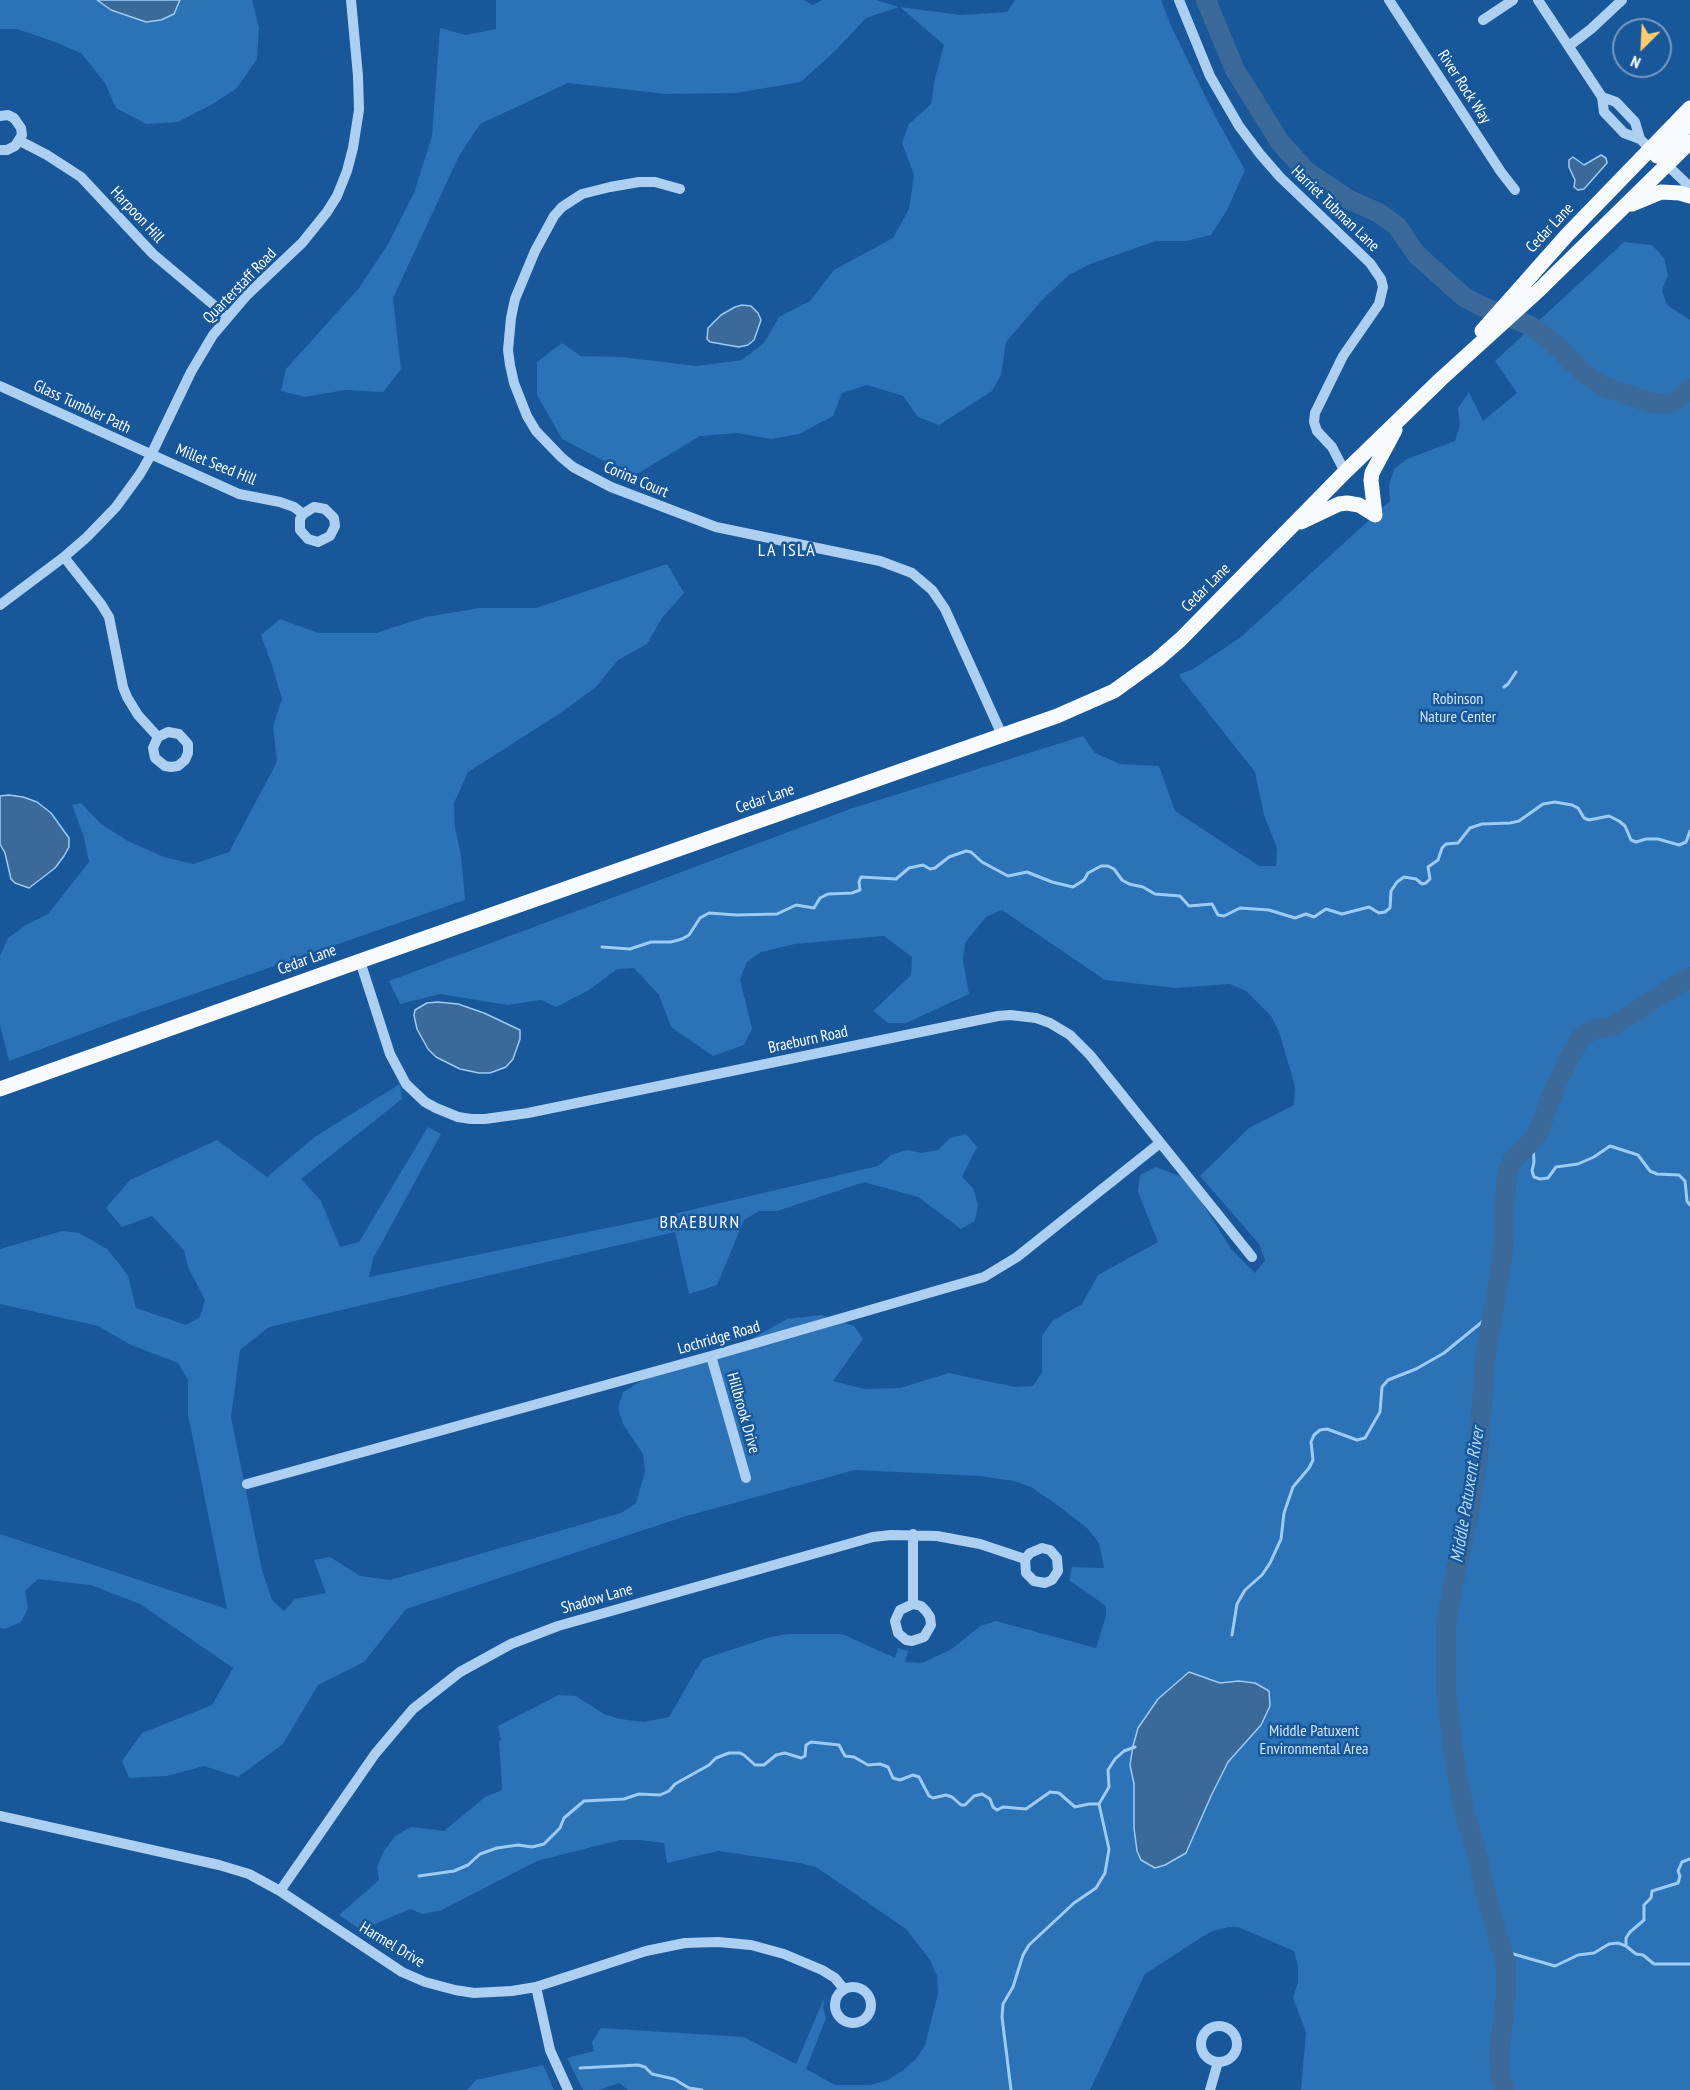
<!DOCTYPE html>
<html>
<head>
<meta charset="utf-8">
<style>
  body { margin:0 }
  #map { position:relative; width:1690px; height:2090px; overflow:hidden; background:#17579a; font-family:"PT Sans Narrow",sans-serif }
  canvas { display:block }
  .north { position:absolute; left:1612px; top:18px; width:60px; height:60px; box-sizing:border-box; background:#17579a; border:2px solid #749ac2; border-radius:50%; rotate:204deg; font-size:16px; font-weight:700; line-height:24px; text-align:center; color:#fff }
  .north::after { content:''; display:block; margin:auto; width:21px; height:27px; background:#ffcd6d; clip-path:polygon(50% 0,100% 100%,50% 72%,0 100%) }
</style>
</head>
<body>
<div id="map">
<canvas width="1690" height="2090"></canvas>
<div class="north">N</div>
</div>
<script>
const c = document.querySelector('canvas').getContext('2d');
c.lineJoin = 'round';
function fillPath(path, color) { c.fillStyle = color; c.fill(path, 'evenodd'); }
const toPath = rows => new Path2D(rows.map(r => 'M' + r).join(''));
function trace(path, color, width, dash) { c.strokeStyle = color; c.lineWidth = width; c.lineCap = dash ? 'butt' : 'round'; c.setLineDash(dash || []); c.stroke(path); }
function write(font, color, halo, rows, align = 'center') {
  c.font = font + ' "PT Sans Narrow",sans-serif'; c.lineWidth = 5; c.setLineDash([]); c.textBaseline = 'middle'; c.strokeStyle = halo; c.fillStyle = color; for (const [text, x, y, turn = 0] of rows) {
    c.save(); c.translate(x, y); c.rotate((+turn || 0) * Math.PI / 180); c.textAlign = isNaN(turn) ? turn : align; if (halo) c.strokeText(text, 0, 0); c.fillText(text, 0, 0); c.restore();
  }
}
const green = toPath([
  [0,0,252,0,259,28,257,59,237,88,211,105,178,122,146,124,116,108,105,83,81,53,55,42,17,29,0,29],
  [496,0,803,0,813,5,822,0,876,0,899,7,866,18,837,49,801,82,736,93,666,94,568,83,480,124,459,156,393,298,401,369,383,392,345,390,305,397,281,391,286,369,359,288,388,244,414,193,432,136,440,28,466,35,496,29],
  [1015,0,1161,0,1171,26,1215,116,1245,170,1227,210,1211,235,1187,241,1156,241,1090,264,1069,275,1043,299,1006,342,1001,375,992,391,939,425,918,417,903,396,867,385,842,393,833,416,799,434,771,439,737,433,700,436,637,474,600,459,562,439,537,395,537,362,562,343,581,356,621,357,696,366,742,360,764,343,779,317,810,301,834,270,893,238,909,209,914,175,902,143,909,124,931,104,935,78,944,45,900,7,961,15,1007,12],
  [1624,242,1652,245,1664,258,1668,275,1662,290,1667,305,1690,320,1690,2090,1301,2090,1306,2032,1293,1998,1298,1982,1298,1966,1294,1951,1238,1927,1228,1927,1210,1932,1145,1974,1090,2090,628,2090,619,2083,599,2090,583,2090,567,2058,594,2051,592,2042,601,2028,744,2037,796,2064,825,1996,823,2008,826,2018,806,2069,835,2085,870,2085,888,2080,902,2071,916,2059,925,2045,938,1994,937,1976,930,1960,906,1929,816,1867,800,1863,718,1851,667,1863,664,1843,639,1840,620,1840,537,1861,442,1910,423,1914,410,1909,361,1930,339,1915,379,1880,377,1867,384,1851,395,1836,411,1827,444,1831,485,1797,500,1791,502,1788,499,1741,501,1740,498,1726,559,1695,576,1696,604,1714,620,1719,644,1722,669,1717,695,1672,695,1670,697,1669,703,1659,770,1637,788,1634,842,1634,895,1658,898,1648,908,1651,905,1662,922,1663,952,1649,980,1626,996,1621,1096,1648,1106,1616,1106,1606,1069,1580,1072,1567,1104,1568,1099,1543,1087,1528,1060,1507,1031,1487,1014,1481,980,1476,855,1470,683,1517,406,1609,364,1662,318,1685,283,1744,238,1777,204,1766,167,1776,129,1778,122,1761,142,1733,212,1705,233,1668,140,1604,91,1585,38,1579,25,1591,28,1608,21,1622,5,1629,0,1628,0,1534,227,1609,188,1415,188,1380,178,1363,129,1344,98,1326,0,1304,0,1249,62,1231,79,1233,107,1249,118,1262,128,1276,136,1308,186,1325,200,1317,205,1300,188,1267,184,1250,152,1216,122,1227,106,1208,130,1180,217,1140,267,1177,316,1136,400,1084,402,1099,301,1179,321,1201,340,1247,359,1242,428,1127,441,1134,373,1259,369,1277,665,1216,878,1166,891,1155,907,1150,922,1153,938,1150,950,1138,966,1134,977,1147,962,1177,973,1188,978,1205,975,1221,961,1229,918,1197,864,1182,777,1211,759,1211,744,1220,717,1285,689,1294,675,1232,269,1327,240,1350,231,1417,262,1570,272,1600,284,1611,295,1599,326,1593,314,1560,330,1557,360,1576,390,1580,621,1513,636,1503,645,1471,643,1454,623,1424,618,1408,623,1392,653,1374,712,1361,787,1319,821,1315,854,1326,863,1339,833,1381,865,1389,900,1388,949,1373,1015,1387,1033,1386,1042,1372,1042,1336,1052,1321,1082,1304,1098,1275,1158,1242,1138,1192,1140,1175,1156,1167,1187,1179,1232,1250,1255,1273,1265,1260,1259,1244,1200,1176,1249,1128,1294,1105,1295,1086,1279,1032,1271,1016,1246,991,1230,984,1175,988,1105,980,1002,910,986,917,965,943,963,960,969,994,906,1023,888,1023,873,1011,911,975,912,957,884,936,795,944,761,952,747,962,740,979,752,1029,744,1045,713,1056,671,1027,659,995,634,968,617,969,589,990,556,1007,541,1000,507,1005,440,994,400,1004,389,981,850,809,1083,736,1095,753,1120,764,1159,766,1175,811,1259,866,1276,866,1277,848,1264,815,1255,772,1180,677,1180,674,1193,669,1241,637,1390,501,1389,485,1394,469,1407,459,1455,441,1460,425,1458,408,1469,392,1483,421,1517,393,1495,361],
  [667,564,684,593,662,618,647,644,618,660,596,687,559,714,468,772,454,803,455,828,461,855,465,900,133,1015,9,1061,0,1025,0,956,8,938,26,925,48,914,89,862,84,837,72,805,81,803,101,824,128,841,164,857,193,864,229,852,277,762,273,726,282,699,272,665,261,635,280,619,318,633,376,633,426,617,480,608,536,608],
  [543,2065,554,2090,467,2090,476,2080]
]);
const water = toPath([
  [97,0,180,0,174,14,161,20,146,22,111,10,97,0],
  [1601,155,1606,158,1607,163,1584,189,1578,190,1574,187,1575,180,1569,167,1569,160,1573,157,1584,165,1601,155],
  [742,305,751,306,758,313,761,320,754,340,748,345,739,347,710,342,707,339,708,328,721,315,735,307,742,305],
  [9,795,23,797,37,802,51,813,69,838,69,847,64,856,55,868,29,888,15,883,11,879,5,853,0,844,0,796,9,795],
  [438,1002,458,1004,484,1013,520,1030,520,1039,513,1059,506,1067,490,1073,479,1073,460,1069,436,1057,428,1049,417,1029,414,1015,415,1010,420,1007,427,1003,438,1002],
  [1189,1672,1220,1683,1239,1681,1255,1683,1269,1691,1270,1706,1261,1725,1228,1762,1211,1796,1186,1853,1165,1865,1155,1868,1141,1860,1137,1851,1134,1828,1134,1784,1130,1765,1133,1746,1138,1728,1158,1699,1189,1672]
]);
const stream = toPath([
  [1504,687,1508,684,1516,672],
  [602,947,630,949,651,942,671,942,682,939,689,935,700,918,709,913,736,915,777,914,796,905,814,908,820,898,828,894,852,893,860,890,859,882,861,877,896,879,909,868,923,865,930,869,935,868,949,857,966,851,971,852,982,862,1008,876,1027,872,1052,882,1073,887,1084,880,1088,873,1101,866,1108,866,1114,869,1122,880,1129,884,1143,887,1155,894,1180,896,1189,906,1212,904,1218,915,1224,916,1240,908,1269,910,1295,918,1306,914,1314,917,1326,909,1342,914,1369,907,1379,913,1385,912,1390,908,1391,891,1397,882,1404,877,1416,879,1422,884,1426,883,1430,879,1428,867,1438,860,1442,848,1446,844,1458,843,1470,828,1482,824,1510,823,1519,821,1543,804,1555,802,1572,805,1578,808,1584,818,1589,820,1609,816,1619,821,1625,826,1631,840,1636,842,1646,839,1658,839,1679,845,1686,842,1690,831],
  [1533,1140,1534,1162,1532,1171,1534,1177,1540,1179,1548,1178,1556,1167,1578,1164,1594,1157,1610,1146,1638,1155,1650,1171,1657,1174,1679,1175,1685,1181,1687,1201,1690,1205],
  [1232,1635,1237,1604,1245,1590,1262,1575,1270,1563,1281,1539,1284,1513,1293,1487,1309,1468,1313,1460,1311,1442,1314,1435,1320,1430,1327,1429,1357,1440,1365,1438,1380,1412,1382,1387,1388,1380,1416,1369,1444,1353,1493,1313],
  [419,1876,454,1871,468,1865,480,1854,497,1848,518,1845,532,1847,544,1844,560,1828,564,1818,584,1801,624,1799,639,1794,660,1795,669,1791,675,1784,709,1765,716,1758,729,1753,740,1753,744,1755,755,1765,764,1765,776,1755,785,1753,801,1758,805,1756,806,1745,811,1742,839,1745,845,1756,854,1757,868,1765,880,1764,888,1767,893,1778,900,1780,913,1775,919,1777,929,1796,933,1798,946,1795,952,1797,961,1805,965,1805,974,1796,982,1794,990,1799,993,1807,997,1810,1003,1807,1026,1809,1050,1792,1059,1793,1075,1807,1089,1804,1099,1804],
  [1626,1946,1626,1938,1630,1932,1644,1920,1644,1905,1651,1898,1652,1891,1678,1883,1680,1876,1678,1871,1682,1862,1690,1859],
  [1503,1951,1555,1966,1578,1955,1594,1953,1609,1944,1618,1943,1626,1946,1636,1954,1643,1955,1654,1964,1690,1964],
  [580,2068,638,2065,645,2067,652,2074,674,2079,689,2088,702,2090],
  [1011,2090,1002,2017,1003,2004,1013,1987,1023,1955,1029,1945,1074,1903,1096,1888,1105,1873,1109,1849,1099,1804,1109,1787,1108,1770,1115,1759,1124,1751,1135,1747]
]);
const river = toPath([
  [1206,0,1235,70,1280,142,1306,171,1348,199,1379,213,1397,226,1416,254,1464,297,1481,306,1529,325,1549,339,1583,372,1602,386,1652,403,1668,404,1679,398,1690,389],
  [1505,2090,1501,2078,1499,2056,1506,1994,1506,1964,1487,1899,1478,1858,1464,1810,1455,1764,1446,1690,1446,1625,1455,1575,1469,1513,1478,1454,1486,1352,1502,1261,1506,1183,1508,1171,1513,1160,1533,1140,1540,1128,1555,1087,1572,1052,1582,1036,1595,1029,1612,1026,1690,977]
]);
const minor = toPath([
  [1179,0,1210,76,1239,126,1260,154,1280,177,1370,263,1381,279,1383,287,1379,304,1343,356,1315,413,1314,422,1317,431,1332,447,1345,472],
  [1389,0,1501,172,1515,190],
  [1538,0,1602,97,1604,112,1624,133,1640,139,1690,187],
  [1483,20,1513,0],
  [1569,46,1591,29,1622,0],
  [1602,97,1616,102,1635,122,1640,139],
  [0,116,8,115,14,118,21,128,22,135,15,146,7,150,0,150],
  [20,141,47,155,81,177,153,254,228,317],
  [680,189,655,182,639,182,610,187,582,194,562,207,554,216,535,251,515,299,511,318,508,350,510,365,514,383,527,416,536,431,561,457,573,467,611,487,716,527,880,561,912,573,932,590,945,609,1002,735],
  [0,386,239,494,280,502,294,507,303,514,314,507,325,509,334,518,335,526,330,536,318,542,308,539,300,530,300,519,303,514],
  [64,557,101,604,109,617,123,687,127,697,138,715,158,737,153,748,155,758,165,766,171,767,178,766,185,760,188,753,188,744,179,734,168,732,158,737],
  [0,605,64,557,87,537,116,507,140,474,151,455,191,372,213,335,247,295,302,243,327,212,337,196,347,171,353,148,359,110,358,76,351,0],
  [360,961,390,1054,406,1084,425,1102,436,1108,458,1117,471,1119,485,1119,528,1113,998,1016,1010,1015,1036,1018,1050,1023,1070,1035,1090,1055,1252,1257],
  [711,1356,746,1478],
  [247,1484,711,1356,984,1277,1017,1257,1160,1143],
  [913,1534,913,1604,900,1610,895,1621,898,1633,906,1640,912,1641,924,1637,931,1625,930,1617,926,1611,921,1606,913,1604],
  [0,1816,219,1865,249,1874,280,1891,402,1972,425,1982,455,1990,474,1993,512,1991,536,1987,646,1951,685,1943,718,1942,751,1945,784,1954,822,1970,835,1978,844,1989],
  [280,1891,375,1754,413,1709,460,1672,511,1644,558,1626,873,1537,891,1535,937,1536,980,1544,1025,1559,1030,1553,1042,1548,1050,1550,1057,1558,1058,1571,1052,1580,1045,1583,1034,1581,1026,1573,1025,1559],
  '835 2005a18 18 0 1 1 36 0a18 18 0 1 1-36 0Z',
  [536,1987,550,2050,568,2090],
  '1201 2044a18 18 0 1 1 36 0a18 18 0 1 1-36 0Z',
  [1210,2090,1218,2062]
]);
const major = toPath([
  [1657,156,1690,123],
  [1632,204,1661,192,1680,193,1690,196],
  [1482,331,1567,235,1690,108],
  [1375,515,1371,480,1372,473,1395,430],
  [1301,522,1339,504,1347,503,1359,505,1375,515],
  [0,1089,360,961,1057,716,1114,691,1157,660,1181,639,1345,472,1441,379,1539,290,1690,142]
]);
const streetNames = [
  ["River Rock Way",1464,87,57],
  ["Harriet Tubman Lane",1335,209,44],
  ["Harpoon Hill",137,215,47],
  ["Cedar Lane",1550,228,-47],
  ["Quarterstaff Road",240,286,-46],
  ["Glass Tumbler Path",82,407,25],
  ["Millet Seed Hill",216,465,22],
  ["Corina Court",636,480,23],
  ["Cedar Lane",1206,588,-45],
  ["Cedar Lane",765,799,-19],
  ["Cedar Lane",307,960,-20],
  ["Braeburn Road",808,1040,-12],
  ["Lochridge Road",719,1338,-16],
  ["Hillbrook Drive",743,1413,74],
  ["Shadow Lane",597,1599,-16],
  ["Harmel Drive",392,1945,31]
];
const parkNames = [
  ["Robinson",1458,699],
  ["Nature Center",1458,717],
  ["Middle Patuxent",1314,1731],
  ["Environmental Area",1314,1749]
];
const neighbourhoodNames = [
  ["LA ISLA",787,551],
  ["BRAEBURN",700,1223]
];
const waterNames = [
  ["Middle Patuxent River",1468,1495,-81]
];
fillPath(green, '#2b72b7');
fillPath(water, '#3b6999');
trace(water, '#9ecbf4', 1.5);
trace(stream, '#9ecbf4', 3);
trace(river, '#3b6999', 20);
trace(minor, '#accff2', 10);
trace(major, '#f7faff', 15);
write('16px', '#fff', '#17579a', streetNames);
write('16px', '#d3e8fc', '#17579a', parkNames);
c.letterSpacing = '1.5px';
write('18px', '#fff', '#17579a', neighbourhoodNames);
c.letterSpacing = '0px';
write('italic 18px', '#b8d9f8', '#17579a', waterNames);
</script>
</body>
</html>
